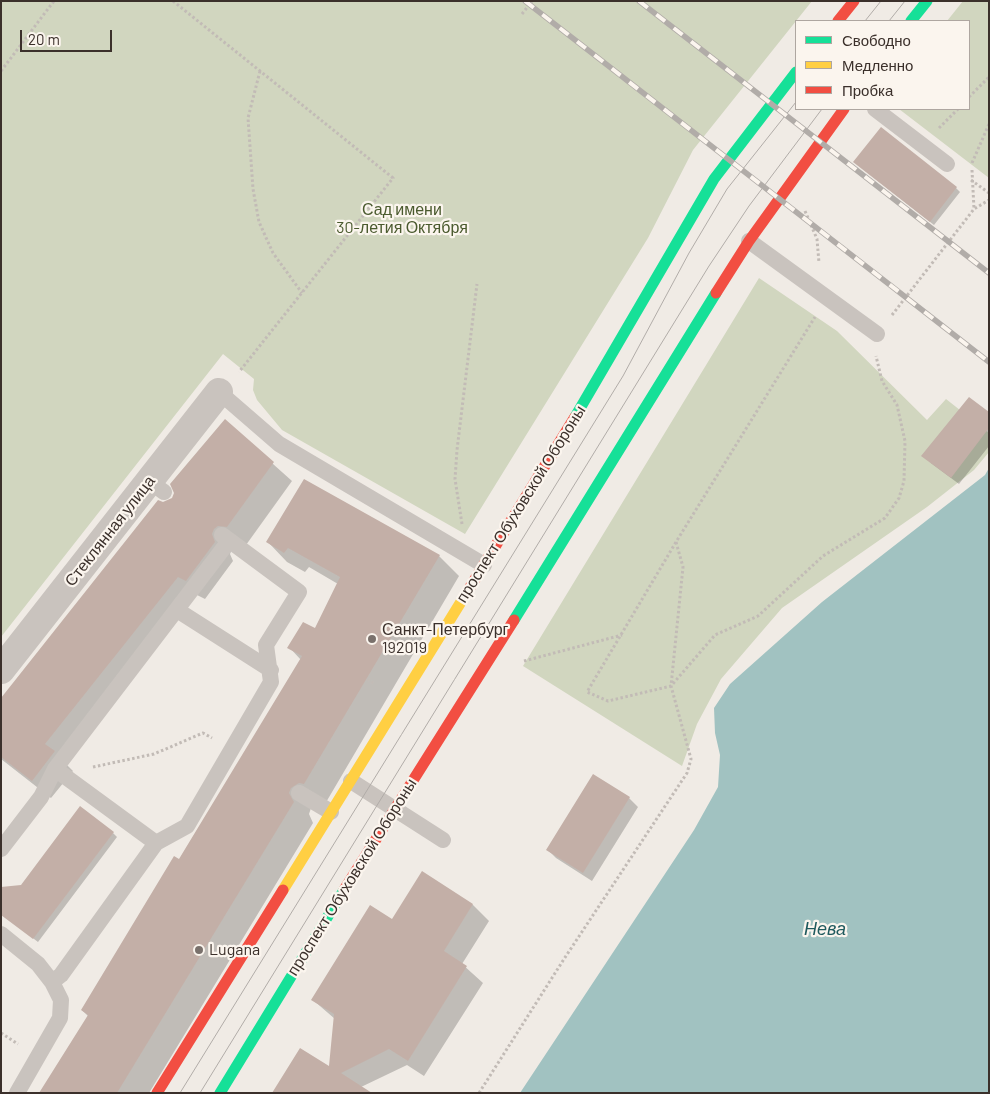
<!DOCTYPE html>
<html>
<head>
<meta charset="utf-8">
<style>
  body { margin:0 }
  #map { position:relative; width:990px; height:1094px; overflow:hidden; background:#f0ebe5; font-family:Barlow,sans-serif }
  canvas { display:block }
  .frame { position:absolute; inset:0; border:2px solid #3b302b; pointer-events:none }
  .legend { position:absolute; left:795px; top:20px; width:175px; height:90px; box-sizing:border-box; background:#fbf5ee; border:1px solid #aea6a0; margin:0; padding:6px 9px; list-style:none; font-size:15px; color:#3b302b }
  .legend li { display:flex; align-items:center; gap:10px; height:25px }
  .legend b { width:25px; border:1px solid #aea6a0 }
  .scale { position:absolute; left:20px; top:30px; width:92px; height:22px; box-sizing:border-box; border:2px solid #3b302b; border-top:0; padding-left:6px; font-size:15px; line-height:18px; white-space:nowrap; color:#3b302b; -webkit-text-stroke:4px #fbf5ee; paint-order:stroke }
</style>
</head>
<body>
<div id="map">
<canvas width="990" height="1094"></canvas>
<div class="frame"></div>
<ul class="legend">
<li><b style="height:6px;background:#16e098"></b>Свободно</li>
<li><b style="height:6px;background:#ffcf43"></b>Медленно</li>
<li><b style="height:6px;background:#f24e42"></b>Пробка</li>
</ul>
<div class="scale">20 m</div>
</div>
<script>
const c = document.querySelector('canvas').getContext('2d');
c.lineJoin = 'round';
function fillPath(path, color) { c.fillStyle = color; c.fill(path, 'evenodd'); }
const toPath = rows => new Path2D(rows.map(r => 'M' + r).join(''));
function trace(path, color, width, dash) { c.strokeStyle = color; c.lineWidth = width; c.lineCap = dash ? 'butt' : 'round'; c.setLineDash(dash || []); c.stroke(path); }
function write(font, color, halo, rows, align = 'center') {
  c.font = font + ' Barlow,sans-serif'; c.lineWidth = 4.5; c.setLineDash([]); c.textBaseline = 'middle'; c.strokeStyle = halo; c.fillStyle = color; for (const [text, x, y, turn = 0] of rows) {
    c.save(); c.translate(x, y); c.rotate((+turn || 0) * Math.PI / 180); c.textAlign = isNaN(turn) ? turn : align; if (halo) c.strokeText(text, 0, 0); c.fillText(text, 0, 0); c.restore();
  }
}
const green = toPath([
  [1,1,812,1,693,150,648,238,465,534,282,430,257,400,253,390,254,379,223,354,1,637],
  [963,1,989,1,989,178,899,109,969,109,969,21,947,21],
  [759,278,837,331,927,420,946,399,989,433,989,452,974,470,927,507,782,608,721,679,697,724,682,766,523,666]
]);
const water = toPath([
  [989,468,989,1093,520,1093,694,830,718,787,720,755,715,733,714,708,730,684,822,602,985,475]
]);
const shadow = toPath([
  [859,166,956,188,960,192,934,225],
  [989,414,989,446,959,484,931,463],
  [225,421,292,481,246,545,233,547,230,554,233,561,205,599,197,595,64,762,73,771,51,798,1,759,1,700,163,503,173,499],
  [267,541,439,556,459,576,325,804,311,808,309,814,313,823,149,1093,41,1093,89,1017,82,1010,179,860,301,660,289,647,315,629,338,584,309,567,305,572,287,562],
  [629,798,638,807,592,881,556,858,548,850],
  [113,833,117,837,38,942,5,917],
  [422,873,473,905,489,921,462,964,483,983,424,1076,407,1065,361,1087,330,1068,335,1019,313,1000,392,921]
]);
const building = toPath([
  [881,127,957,187,930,222,853,162],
  [969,397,989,412,989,428,951,478,921,456],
  [225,419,274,462,227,527,218,526,214,529,212,534,215,542,186,581,178,577,45,744,55,751,32,781,1,757,1,698,158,500,163,502,172,498,174,493,170,484],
  [304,479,440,555,304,784,299,783,291,788,289,793,294,802,117,1093,39,1093,88,1015,81,1010,174,856,179,859,302,656,287,648,303,622,315,628,340,577,288,548,284,553,266,542],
  [593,774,630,797,583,873,546,850],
  [80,806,114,832,33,939,1,915,1,887,21,885],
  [422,871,473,904,444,951,467,966,408,1061,389,1049,341,1073,372,1093,272,1093,300,1048,329,1066,334,1014,311,1000,370,905,392,919]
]);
const path = toPath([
  [173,1,393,178,239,372],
  [522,14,532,1],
  [1,71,54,1],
  [260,71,248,118,253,189,259,222,273,253,302,293],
  [969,97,989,77],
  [939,128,958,109],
  [972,163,989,124],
  [972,170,974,209],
  [971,180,989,193],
  [805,211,817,239,819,263],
  [892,315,974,209,989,200],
  [462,524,455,479,457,450,477,284],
  [676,542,683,567,671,686,608,701,587,692,676,542,815,317],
  [524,661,622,635],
  [367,679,375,684],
  [93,767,154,754,203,733,212,738],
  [1,1033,18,1044],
  [479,1093,564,959,687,773,691,759,671,686,715,635,758,616,823,556,885,518,899,498,904,481,905,441,897,405,882,381,876,356]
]);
const lane = toPath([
  [875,109,947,164],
  [749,241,877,334],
  [219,392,279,444,484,565],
  [149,481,164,492],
  [177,610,271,670],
  [55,769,156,843],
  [351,781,443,840],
  [299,793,331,812],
  [1,849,41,797,55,769,229,541],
  [1,934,38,964,52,982],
  [17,1093,60,1018,61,1000,52,982,61,975,156,843,187,826,271,682,266,645,299,592,222,535]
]);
const street = toPath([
  [1,670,219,392]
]);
const fast = toPath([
  [911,21,927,1],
  [575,417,714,179,796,72],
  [514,620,716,293],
  [220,1093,344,890]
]);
const slow = toPath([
  [283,890,464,597]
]);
const jam = toPath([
  [838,21,854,1],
  [716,293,749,241,844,109],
  [464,597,575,417],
  [344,890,514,620],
  [157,1093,283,890]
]);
const tram = toPath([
  [865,21,881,1],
  [889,21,905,1],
  [180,1093,623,376,689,253,727,189,796,102],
  [200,1093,709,266,749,206,822,109]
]);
const rail = toPath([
  [525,1,989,362],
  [639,1,989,273]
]);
const markers = [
  [372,639,5,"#7a716c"],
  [199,950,5,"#7a716c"]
];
const parkNames = [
  ["Сад имени",402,210],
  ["30-летия Октября",402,228]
];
const streetNames = [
  ["проспект Обуховской Обороны",521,504,-58],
  ["Стеклянная улица",110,531,-52],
  ["проспект Обуховской Обороны",352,877,-58]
];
const poiNames = [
  ["Санкт-Петербург",382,630],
  ["192019",382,648],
  ["Lugana",209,950]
];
const waterNames = [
  ["Нева",825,929]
];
fillPath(green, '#d1d6bf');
fillPath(water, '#a1c2c1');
fillPath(shadow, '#0003');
fillPath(building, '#c3afa7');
trace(path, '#c2bbb6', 3, [2.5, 2.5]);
trace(lane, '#c9c3be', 16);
trace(street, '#c9c3be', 28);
trace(fast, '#16e098', 11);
trace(slow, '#ffcf43', 11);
trace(jam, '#f24e42', 11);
trace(tram, '#b1aca8', 1);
trace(rail, '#b1aca8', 5.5);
trace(rail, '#fbf5ee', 4, [11]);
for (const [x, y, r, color] of markers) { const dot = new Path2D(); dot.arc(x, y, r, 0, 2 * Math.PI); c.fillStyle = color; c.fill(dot); trace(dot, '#fbf5ee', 2); }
write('16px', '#4a5a2e', '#fbf5ee', parkNames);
write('16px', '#3b302b', '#fbf5ee', streetNames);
write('16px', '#3b302b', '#fbf5ee', poiNames, 'left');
write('italic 18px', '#1f5a5e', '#fbf5ee', waterNames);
</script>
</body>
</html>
